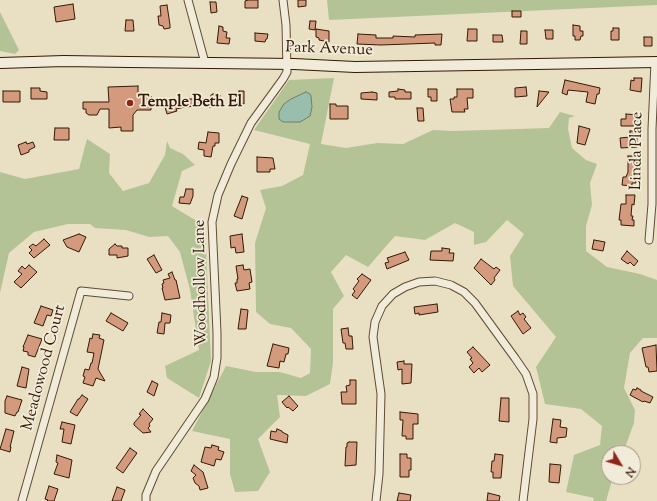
<!DOCTYPE html>
<html>
<head>
<meta charset="utf-8">
<style>
  body { margin:0 }
  #map { position:relative; width:657px; height:501px; overflow:hidden; background:#e9e0c4; font-family:"Sorts Mill Goudy",serif }
  canvas { display:block }
  .north { position:absolute; left:601px; top:445px; width:40px; height:40px; box-sizing:border-box; background:#f1ebd9; border:1px solid #a59783; border-radius:50%; rotate:128deg; font-size:11px; font-weight:700; line-height:16px; text-align:center; color:#341903 }
  .north::after { content:''; display:block; margin:auto; width:14px; height:18px; background:#8f2418; clip-path:polygon(50% 0,100% 100%,50% 72%,0 100%) }
</style>
</head>
<body>
<div id="map">
<canvas width="657" height="501"></canvas>
<div class="north">N</div>
</div>
<script>
const c = document.querySelector('canvas').getContext('2d');
c.lineJoin = 'round';
function fillPath(path, color) { c.fillStyle = color; c.fill(path, 'evenodd'); }
const toPath = rows => new Path2D(rows.map(r => 'M' + r).join(''));
function trace(path, color, width, dash) { c.strokeStyle = color; c.lineWidth = width; c.lineCap = dash ? 'butt' : 'round'; c.setLineDash(dash || []); c.stroke(path); }
function write(font, color, halo, rows, align = 'center') {
  c.font = font + ' "Sorts Mill Goudy",serif'; c.lineWidth = 3.5; c.setLineDash([]); c.textBaseline = 'middle'; c.strokeStyle = halo; c.fillStyle = color; for (const [text, x, y, turn = 0] of rows) {
    c.save(); c.translate(x, y); c.rotate((+turn || 0) * Math.PI / 180); c.textAlign = isNaN(turn) ? turn : align; if (halo) c.strokeText(text, 0, 0); c.fillText(text, 0, 0); c.restore();
  }
}
const green = toPath([
  [327,0,657,0,657,5,329,20],
  [0,12,19,50,15,54,0,51],
  [334,78,321,144,346,148,377,143,403,144,433,130,453,131,549,128,560,112,575,116,569,118,568,129,572,148,586,160,597,164,590,183,592,205,586,226,586,251,607,267,640,274,657,280,657,338,643,338,630,353,624,388,635,410,634,423,623,453,609,453,609,477,613,477,606,501,593,501,594,498,566,492,574,455,600,445,602,426,581,409,545,404,536,367,556,337,513,286,510,256,524,234,507,220,486,242,474,245,474,232,455,223,425,240,395,236,368,267,346,255,331,272,344,296,333,309,333,363,330,384,306,396,277,395,280,417,258,439,270,472,258,491,235,492,230,474,230,439,192,431,226,366,256,372,280,372,301,378,310,373,311,349,291,328,270,324,256,312,255,243,266,208,260,190,282,186,303,175,310,144,254,130,289,80],
  [301,94,311,96,312,108,284,104],
  [87,139,110,154,109,173,123,191,149,183,165,155,167,141,170,148,183,154,195,165,182,171,172,206,205,226,211,361,199,398,167,378,165,366,199,350,190,290,180,252,168,236,149,237,126,230,95,228,90,224,68,224,34,232,9,253,0,293,0,172,25,179,79,169]
]);
const water = toPath([
  [306,92,310,94,311,96,312,107,310,116,300,122,283,122,279,119,279,112,284,104,291,99,306,92]
]);
const building = toPath([
  [248,0,258,0,258,8,245,8,245,1,248,0],
  [298,0,306,0,306,6,298,7,298,0],
  [210,2,216,2,217,12,211,13,210,2],
  [73,4,75,19,56,22,54,7,73,4],
  [167,5,170,25,170,28,164,29,163,26,159,25,158,16,161,16,160,6,167,5],
  [512,11,521,11,521,17,512,17,512,11],
  [126,20,133,20,134,31,125,31,126,20],
  [310,21,316,21,315,30,309,29,310,21],
  [573,25,580,26,580,31,583,31,583,36,581,36,580,40,575,40,575,36,573,36,573,25],
  [219,26,223,27,223,31,227,32,226,38,230,38,229,44,217,43,219,26],
  [613,28,619,28,619,40,611,40,611,31,613,31,613,28],
  [316,29,329,31,329,42,319,40,319,38,316,37,316,29],
  [468,29,477,29,477,41,467,41,468,29],
  [545,30,553,30,553,39,546,39,545,30],
  [521,31,527,31,527,44,520,44,521,31],
  [255,33,268,34,267,39,266,39,265,42,255,41,255,33],
  [358,34,376,35,376,38,393,38,393,36,415,37,415,35,442,34,441,45,435,45,435,43,381,45,357,44,358,34],
  [493,35,502,35,503,42,493,42,493,35],
  [644,37,652,37,652,46,644,46,644,37],
  [634,78,642,78,641,92,630,90,631,80,634,81,634,78],
  [565,80,600,88,599,94,597,94,595,104,586,102,588,92,568,90,567,95,562,93,565,80],
  [138,86,138,96,151,96,151,110,137,110,133,115,133,131,121,131,121,127,109,128,109,109,100,109,97,115,89,115,86,113,86,109,83,109,83,102,109,102,108,87,138,86],
  [526,87,527,96,515,97,515,88,526,87],
  [31,88,40,88,40,91,47,92,47,99,31,99,31,88],
  [398,89,405,90,405,92,411,92,411,99,395,99,395,97,389,97,389,92,398,91,398,89],
  [428,89,437,89,437,101,431,101,431,97,428,97,428,89],
  [457,89,473,89,473,98,467,98,468,109,464,109,465,112,452,112,450,99,454,99,454,97,457,97,457,89],
  [3,91,20,91,20,102,3,102,3,91],
  [239,91,244,91,244,104,230,103,231,96,239,97,239,91],
  [539,91,549,92,537,107,539,91],
  [372,92,377,93,377,100,361,99,361,93,372,92],
  [213,94,220,95,219,99,223,100,223,106,209,107,209,105,185,107,176,109,177,111,167,114,165,107,188,99,210,99,211,95,213,94],
  [330,104,336,104,336,106,348,106,348,119,330,119,330,104],
  [417,108,423,108,424,121,418,121,417,108],
  [626,114,638,115,638,121,634,123,634,126,621,126,621,119,626,119,626,114],
  [579,126,590,129,585,145,577,143,579,126],
  [55,128,69,128,69,140,54,140,55,128],
  [630,131,637,131,637,147,621,148,620,138,630,137,630,131],
  [208,132,219,133,219,143,215,143,215,146,213,146,211,157,204,156,204,150,198,149,199,142,206,143,208,132],
  [26,142,27,144,33,142,35,147,29,150,29,152,21,155,18,145,26,142],
  [628,156,637,156,637,168,635,168,635,177,636,177,636,183,632,183,632,186,622,185,623,177,626,177,628,172,628,156],
  [257,157,273,158,275,169,270,169,270,172,257,172,257,157],
  [186,189,193,189,193,196,190,204,179,203,180,197,184,197,186,189],
  [626,195,635,195,634,205,632,204,631,216,633,216,632,220,634,220,634,226,621,225,621,220,619,220,621,204,626,204,626,195],
  [242,196,248,198,242,219,234,216,242,196],
  [79,234,86,237,79,252,67,247,63,240,79,234],
  [242,234,244,252,236,253,235,247,231,248,230,236,242,234],
  [44,239,50,245,34,258,29,253,32,250,29,247,33,244,36,246,44,239],
  [594,240,605,242,603,251,592,249,594,240],
  [115,244,117,246,122,246,122,248,128,248,128,256,117,258,117,255,109,255,109,249,115,244],
  [442,248,450,249,449,253,454,253,453,261,430,260,431,251,442,251,442,248],
  [627,251,638,261,634,266,630,262,628,264,621,259,627,251],
  [405,252,409,260,387,269,385,263,389,262,387,258,405,252],
  [154,255,162,270,156,273,147,259,154,255],
  [481,259,494,269,496,267,500,270,494,278,495,280,491,285,474,268,481,259],
  [29,265,37,272,21,288,14,282,22,274,18,271,22,266,25,269,29,265],
  [243,265,244,270,250,269,252,282,249,283,250,289,237,291,235,283,237,283,237,279,238,279,236,266,243,265],
  [172,272,175,280,176,280,180,298,165,300,162,288,163,288,162,284,164,283,163,280,170,278,168,274,172,272],
  [362,274,371,280,357,299,352,295,355,291,353,289,359,281,357,279,362,274],
  [437,304,438,312,419,315,419,313,415,314,414,307,437,304],
  [41,306,53,310,51,316,47,315,43,326,34,323,41,306],
  [241,309,248,310,246,329,238,329,241,309],
  [518,311,520,315,523,313,526,317,524,319,531,328,523,334,511,316,518,311],
  [111,313,128,323,123,331,106,321,111,313],
  [162,313,171,315,170,323,165,323,164,334,157,333,159,322,161,322,162,313],
  [348,328,349,336,352,336,353,349,346,349,345,343,343,343,341,329,348,328],
  [93,334,100,335,99,338,104,340,98,369,105,381,96,378,93,386,83,383,85,377,83,376,85,369,89,370,91,363,92,363,94,353,87,352,90,338,92,339,93,334],
  [28,335,42,339,35,357,28,355,28,352,23,351,24,347,23,347,28,335],
  [273,344,289,348,288,354,286,354,284,362,280,361,279,368,267,366,273,344],
  [656,345,657,371,649,372,648,367,646,367,642,348,656,345],
  [473,347,490,365,482,372,479,368,474,373,469,367,473,363,470,359,472,358,467,352,473,347],
  [404,361,404,364,412,364,411,383,402,384,402,369,398,370,397,362,404,361],
  [22,367,29,369,26,388,17,386,22,367],
  [350,380,356,380,356,404,342,404,341,392,347,392,346,386,350,385,350,380],
  [152,381,158,384,154,396,147,392,152,381],
  [637,388,641,390,641,391,653,397,650,403,644,401,643,402,630,395,633,389,636,390,637,388],
  [82,395,88,399,77,416,70,412,78,399,79,399,82,395],
  [7,396,22,400,18,412,17,412,15,416,5,413,5,401,7,396],
  [289,396,298,406,293,411,288,407,287,408,282,402,289,396],
  [501,398,509,398,509,422,499,421,501,398],
  [143,409,153,419,149,424,150,426,148,428,151,432,143,433,134,425,134,423,141,415,139,414,143,409],
  [400,412,418,414,418,424,413,424,413,439,406,439,406,436,402,436,403,420,400,420,400,412],
  [553,419,561,420,560,427,567,428,566,437,557,438,557,443,550,442,553,419],
  [62,422,75,425,71,444,62,442,64,429,60,429,62,422],
  [6,429,14,431,10,447,11,447,10,452,0,449,6,429],
  [277,429,282,431,282,432,288,435,287,443,270,439,271,431,276,432,277,429],
  [349,442,357,442,356,465,345,466,346,447,347,447,347,443,349,442],
  [212,445,219,447,218,450,224,452,221,460,216,459,214,466,201,462,205,447,211,448,212,445],
  [130,448,137,453,123,473,116,468,130,448],
  [400,454,407,454,407,458,411,458,411,470,409,470,409,477,400,477,400,454],
  [495,454,503,455,501,478,493,478,493,472,491,472,492,461,494,461,495,454],
  [57,455,72,460,69,478,54,474,58,463,56,462,57,455],
  [550,464,561,465,559,483,549,482,550,464],
  [194,465,203,472,208,488,200,490,199,486,195,483,193,478,196,475,191,471,194,465],
  [49,486,58,489,54,501,47,501,48,500,45,499,49,486],
  [117,487,125,490,121,501,112,501,117,487],
  [399,493,411,495,410,501,397,501,399,493],
  [488,493,500,496,499,501,487,501,488,493]
]);
const street = toPath([
  [188,0,205,63],
  [649,240,652,204,652,129,655,62],
  [22,501,81,291,129,296],
  [146,501,146,495,156,471,205,399,214,377,217,358,217,333,212,222,218,195,231,164,251,123,283,79,287,72,286,25,283,0],
  [376,501,379,474,381,394,373,337,375,322,382,306,393,294,405,287,419,282,435,281,451,285,464,292,475,303,515,358,526,374,533,394,533,419,523,501]
]);
const secondary = toPath([
  [0,63,64,61,129,62,294,64,355,67,657,62]
]);
const markers = [
  [130,103,4,"#8f2418"]
];
const streetNames = [
  ["Park Avenue",329,50,2],
  ["Linda Place",638,151,-89],
  ["Woodhollow Lane",202,283,-91],
  ["Meadowood Court",45,368,-75]
];
const poiNames = [
  ["Temple Beth El",138,103]
];
fillPath(green, '#b4c396');
fillPath(water, '#99beae');
trace(water, '#717c6a', 1);
fillPath(building, '#d49a7e');
trace(building, '#341903', 1);
trace(street, '#614b33', 9);
trace(secondary, '#341903', 12);
trace(street, '#f1ebd9', 7);
trace(secondary, '#f1ebd9', 10);
for (const [x, y, r, color] of markers) { const dot = new Path2D(); dot.arc(x, y, r, 0, 2 * Math.PI); c.fillStyle = color; c.fill(dot); trace(dot, '#f1ebd9', 1.5); }
write('16px', '#341903', '#f1ebd9', streetNames);
write('bold 16px', '#341903', '#f1ebd9', poiNames, 'left');
</script>
</body>
</html>
